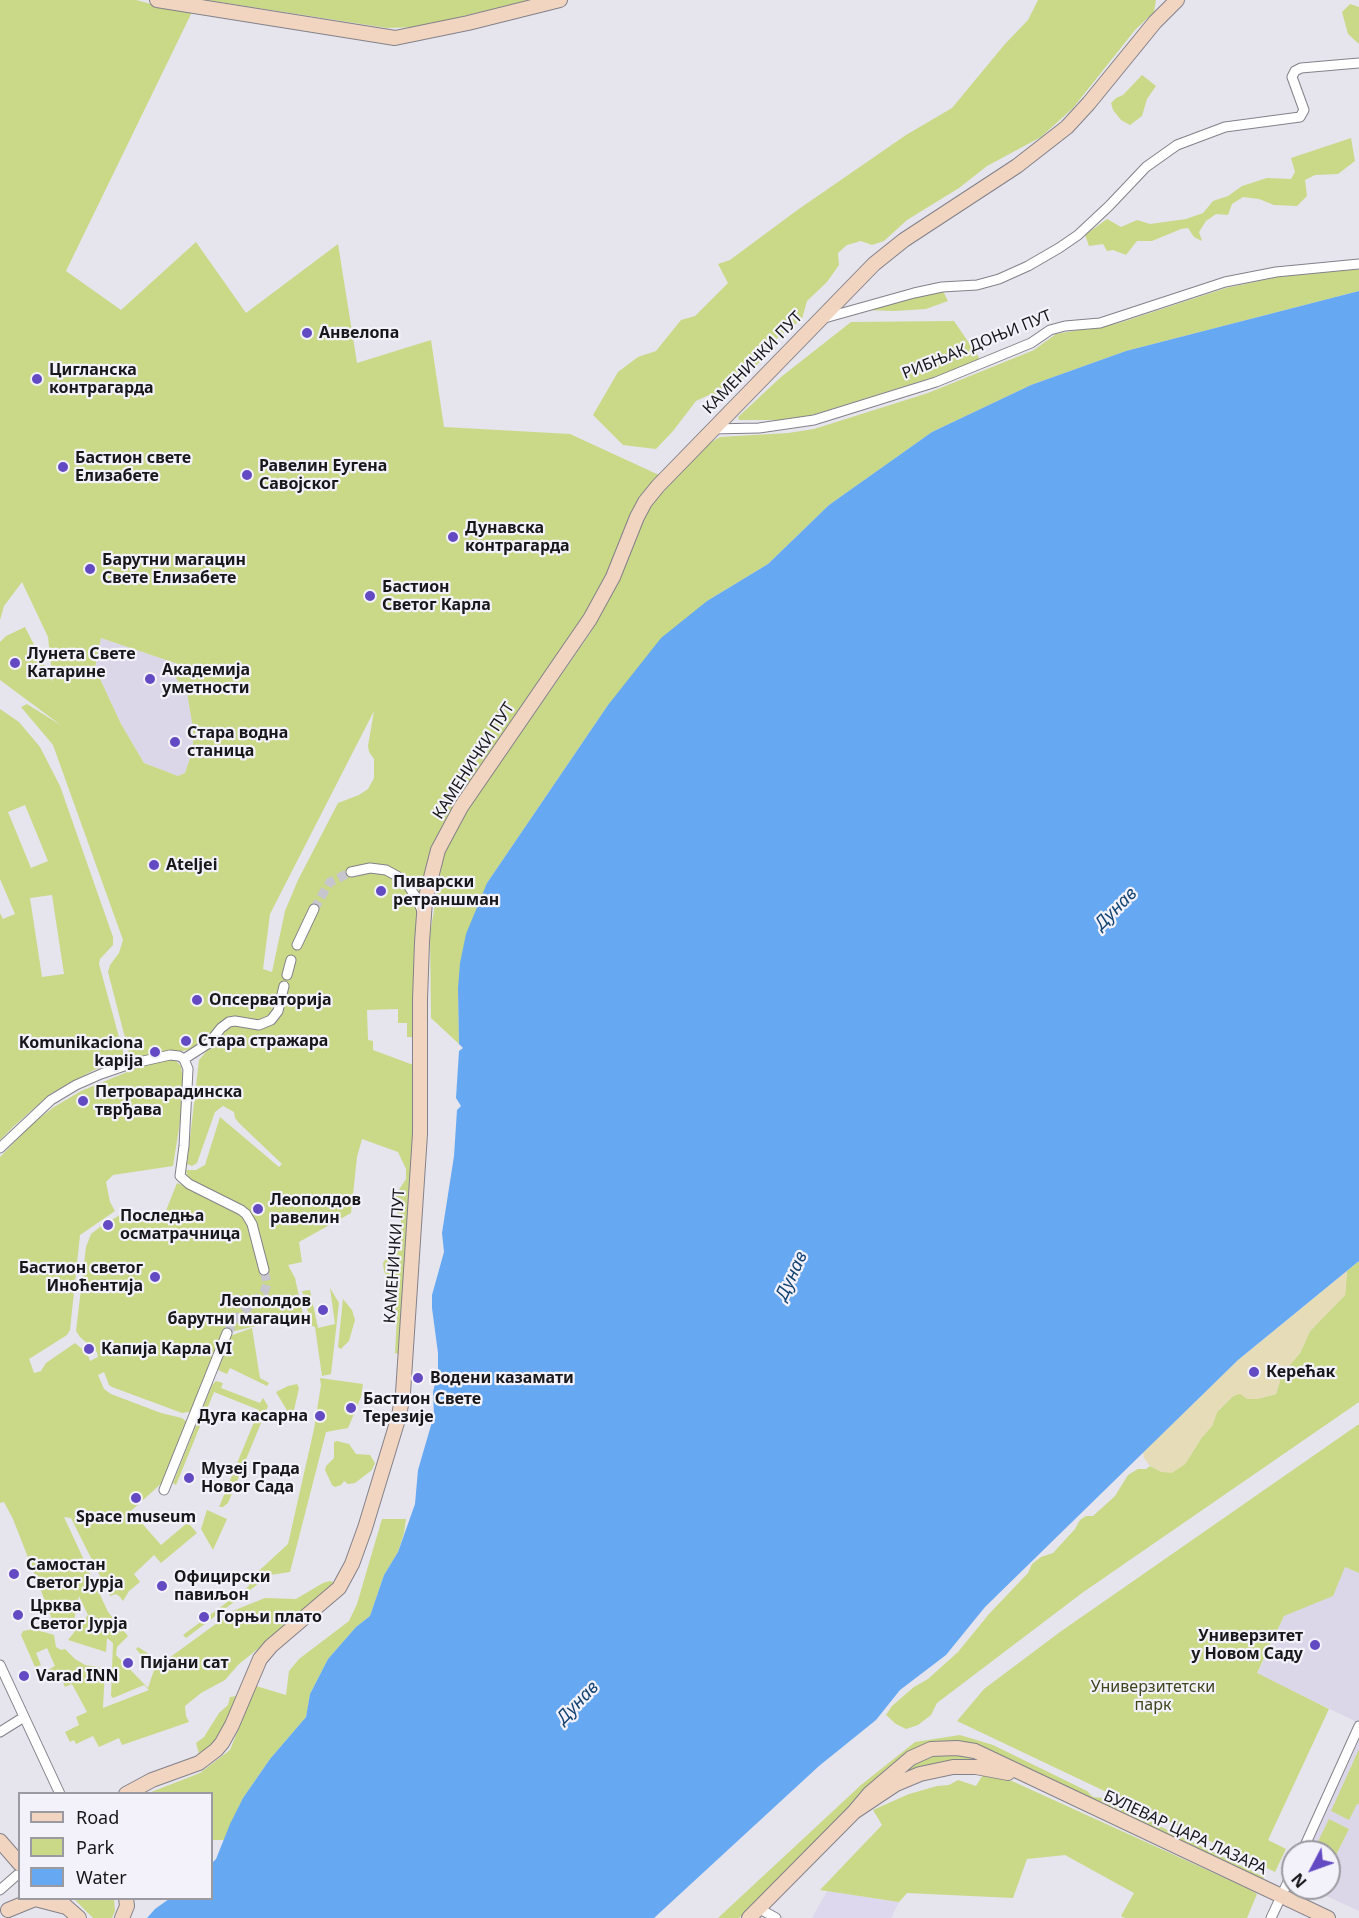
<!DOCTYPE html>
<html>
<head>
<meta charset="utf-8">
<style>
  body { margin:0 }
  #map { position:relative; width:1359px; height:1918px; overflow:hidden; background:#e6e4ed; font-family:"Noto Sans",sans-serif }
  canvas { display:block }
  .legend { position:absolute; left:18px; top:1792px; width:195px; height:108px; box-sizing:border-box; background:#f3f1fa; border:2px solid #9b9aa0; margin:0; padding:8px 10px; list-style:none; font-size:18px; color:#18171a }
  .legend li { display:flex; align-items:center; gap:12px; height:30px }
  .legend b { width:30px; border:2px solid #9b9aa0 }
  .north { position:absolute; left:1281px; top:1840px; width:60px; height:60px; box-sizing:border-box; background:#f3f1fa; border:2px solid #9b9aa0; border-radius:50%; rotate:229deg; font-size:16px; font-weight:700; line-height:24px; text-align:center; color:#18171a }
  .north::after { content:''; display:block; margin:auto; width:21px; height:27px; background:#634ac3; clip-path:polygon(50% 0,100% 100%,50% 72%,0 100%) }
</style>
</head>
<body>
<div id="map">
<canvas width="1359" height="1918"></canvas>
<ul class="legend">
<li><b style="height:8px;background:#f1d5c0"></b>Road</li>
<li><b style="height:16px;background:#cad987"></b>Park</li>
<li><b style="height:16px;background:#66a9f2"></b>Water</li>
</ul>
<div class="north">N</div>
</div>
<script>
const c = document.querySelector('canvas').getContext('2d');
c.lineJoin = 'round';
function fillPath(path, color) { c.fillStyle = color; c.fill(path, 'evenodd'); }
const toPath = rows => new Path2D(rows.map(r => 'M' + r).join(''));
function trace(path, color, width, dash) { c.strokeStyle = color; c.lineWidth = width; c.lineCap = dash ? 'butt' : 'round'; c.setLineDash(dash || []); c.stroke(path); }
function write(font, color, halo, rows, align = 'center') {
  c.font = font + ' "Noto Sans",sans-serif'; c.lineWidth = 4.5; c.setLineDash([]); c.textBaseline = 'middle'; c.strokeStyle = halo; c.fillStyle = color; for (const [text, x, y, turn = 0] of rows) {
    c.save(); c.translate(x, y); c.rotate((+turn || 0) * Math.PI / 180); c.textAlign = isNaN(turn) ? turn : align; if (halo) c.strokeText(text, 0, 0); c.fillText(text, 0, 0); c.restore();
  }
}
const commercial = toPath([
  [827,1891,899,1902,891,1918,812,1918]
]);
const built = toPath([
  [101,638,178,664,175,677,187,692,193,729,193,749,185,773,178,776,144,763,121,724,95,668],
  [1345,1567,1359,1573,1359,1723,1257,1674,1284,1616],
  [1359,1734,1359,1911,1309,1888,1329,1888,1329,1852,1305,1852]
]);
const green = toPath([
  [0,0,136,0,174,10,193,10,66,271,121,310,196,242,246,313,338,244,357,363,431,340,444,427,570,434,659,475,599,595,434,849,416,1047,412,1047,412,1037,407,1037,407,1023,398,1023,398,1009,367,1010,368,1040,373,1041,373,1050,416,1066,419,1094,399,1354,395,1353,397,1316,391,1285,384,1271,383,1263,399,1239,401,1221,394,1206,395,1196,406,1179,406,1169,398,1152,362,1139,357,1157,351,1213,299,1242,302,1262,288,1265,295,1278,303,1315,222,1334,192,1410,189,1412,182,1413,112,1387,109,1385,104,1372,98,1375,104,1389,111,1394,161,1413,182,1418,187,1422,164,1481,131,1511,161,1545,186,1524,190,1525,197,1533,161,1563,154,1555,134,1574,140,1582,129,1591,123,1601,120,1597,116,1594,110,1596,71,1518,64,1517,108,1612,128,1636,117,1647,116,1655,148,1688,154,1670,136,1649,138,1647,155,1658,169,1658,235,1610,265,1598,296,1599,323,1583,330,1581,336,1583,320,1599,239,1664,225,1680,201,1693,185,1706,186,1716,189,1722,122,1745,119,1738,99,1747,93,1736,76,1744,74,1740,70,1742,65,1732,79,1725,76,1717,87,1712,72,1684,65,1687,58,1671,50,1675,48,1670,55,1666,47,1648,36,1653,41,1665,35,1667,21,1635,23,1631,34,1629,54,1635,56,1647,61,1650,65,1649,75,1659,85,1665,105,1668,103,1708,149,1690,144,1685,113,1698,111,1696,113,1643,107,1638,106,1652,68,1640,88,1615,79,1596,72,1630,64,1630,54,1624,13,1519,4,1502,0,1503,0,1157,33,1123,54,1107,81,1091,149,1063,173,1058,181,1066,184,1085,182,1109,173,1166,113,1175,106,1182,110,1202,115,1211,80,1235,70,1330,67,1335,29,1359,34,1373,41,1371,46,1363,75,1343,87,1353,90,1361,98,1357,97,1352,80,1337,76,1331,86,1247,91,1234,100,1227,125,1212,128,1217,165,1213,177,1183,197,1191,215,1203,252,1217,192,1182,187,1175,186,1170,196,1170,205,1165,220,1117,279,1167,282,1164,239,1123,235,1118,234,1112,223,1106,215,1112,197,1163,192,1166,187,1164,199,1060,210,1047,147,1056,130,1057,108,972,110,965,119,953,123,940,53,745,21,707,27,704,62,726,0,680,0,642,6,636,25,627,53,682,48,637,22,582,4,606,0,620],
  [101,638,178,664,175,677,187,692,193,729,193,749,185,773,178,776,144,763,121,724,95,668],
  [374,711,368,746,369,752,374,759,374,778,368,789,359,795,338,803,298,880,285,911,272,972,263,969,270,914],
  [206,0,530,0,418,27,387,28],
  [1038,0,1156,0,1154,12,1135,30,1073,108,1041,137,987,166,959,188,907,220,884,241,872,245,861,241,847,245,838,253,839,265,827,282,807,301,802,319,778,337,773,349,720,401,711,394,696,401,673,431,656,449,623,445,593,415,618,372,638,357,656,351,681,320,695,316,728,283,718,264,730,260,796,211,906,135,952,108,1005,44,1028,20],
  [1350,4,1359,7,1359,44,1348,34,1342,12],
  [1142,75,1156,86,1147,99,1142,116,1130,125,1121,120,1113,110,1111,103,1116,98,1123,95],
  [1351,138,1355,161,1338,174,1315,175,1305,180,1307,196,1297,206,1274,205,1259,199,1243,197,1232,204,1228,215,1216,214,1206,221,1199,232,1202,241,1194,237,1188,228,1181,229,1152,241,1137,241,1126,255,1113,250,1107,251,1103,244,1089,246,1085,235,1107,219,1121,227,1137,220,1150,224,1186,219,1203,213,1213,201,1228,196,1242,186,1267,178,1291,179,1295,172,1291,158],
  [1359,269,1359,291,1126,351,1031,385,932,432,829,505,768,564,707,601,608,705,487,883,458,988,459,1044,431,1018,430,934,444,851,468,809,591,632,618,579,642,520,652,504,708,444,720,437,788,433,814,429,928,393,1034,350,1056,334,1119,323,1226,288,1278,277],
  [943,291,948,301,926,309,894,311,865,310,915,296],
  [954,321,982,362,809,416,781,420,739,420,738,417,781,377,851,322],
  [0,709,19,722,40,747,60,786,113,937,113,945,100,959,99,964,125,1059,94,1070,50,1094,13,1127,0,1140,0,913,3,919,15,914,0,879],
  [25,805,48,861,31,868,8,812],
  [52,895,64,974,42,977,30,898],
  [1359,1261,1359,1402,1082,1593,937,1703,931,1715,918,1725,906,1729,896,1724,886,1715,892,1706,914,1687,928,1679,958,1652,989,1614,1028,1573,1032,1564,1041,1557,1053,1553,1075,1529,1080,1520,1086,1516,1093,1516,1115,1496,1128,1475,1138,1469,1146,1469,1150,1466,1162,1472,1178,1468,1185,1464,1202,1437,1212,1426,1217,1412,1233,1396,1240,1393,1257,1399,1276,1394,1282,1374,1300,1353,1310,1331,1345,1295,1347,1271],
  [330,1288,339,1303,331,1374,322,1376,315,1327,312,1326,302,1291,310,1290,318,1328,335,1324],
  [343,1299,352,1310,355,1320,349,1341,341,1349,338,1347],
  [252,1328,260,1378,269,1383,267,1386,230,1368,227,1374,218,1370,230,1336],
  [320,1378,363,1384,361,1397,348,1428,326,1432,290,1572,270,1575,186,1638,183,1635,249,1586,250,1579,288,1544,314,1429,321,1385],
  [216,1381,223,1383,221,1388,260,1403,263,1398,268,1406,228,1503,223,1507,219,1507,259,1410,214,1392,176,1485,173,1483,212,1385],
  [297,1384,299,1388,292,1419,276,1392,288,1386],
  [1359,1424,1359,1573,1345,1567,1333,1596,1284,1616,1257,1673,1329,1709,1268,1840,1286,1849,1275,1872,957,1721,984,1689,1060,1632],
  [337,1441,349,1444,356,1454,370,1455,375,1463,372,1470,355,1483,348,1484,344,1481,341,1485,335,1487,332,1485,325,1470,326,1466,334,1458,334,1442],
  [207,1510,227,1519,213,1550,201,1529],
  [382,1519,406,1519,404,1533,398,1552,384,1575,370,1616,356,1627,328,1659,310,1694,306,1717,270,1759,243,1798,224,1840,212,1840,212,1794,146,1794,200,1773,230,1750,256,1686,286,1695,289,1671,299,1659,349,1621,357,1604],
  [237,1696,220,1735,204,1753,199,1754,196,1743,204,1737,219,1713,228,1705,230,1697],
  [960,1735,993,1745,1087,1791,1093,1797,1102,1798,1264,1877,1260,1885,975,1751,921,1755,811,1848,739,1918,718,1918,861,1785,915,1742],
  [1359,1749,1359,1804,1357,1804,1349,1820,1331,1811],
  [961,1754,986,1761,893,1778,916,1762,936,1755],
  [984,1773,1012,1781,1249,1889,1257,1894,1247,1918,1125,1918,1121,1916,1134,1893,1065,1855,1027,1859,1013,1898,907,1893,899,1902,820,1890,882,1825,873,1810,909,1794,937,1786,949,1785,958,1780,976,1786],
  [1329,1819,1349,1829,1329,1869,1329,1852,1313,1852],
  [74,1899,114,1899,115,1911,112,1918,93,1918]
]);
const sand = toPath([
  [1347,1271,1345,1295,1310,1331,1300,1353,1282,1374,1276,1394,1257,1399,1247,1399,1240,1394,1233,1396,1217,1412,1212,1426,1202,1437,1185,1464,1172,1473,1162,1472,1150,1466,1144,1458,1143,1452,1238,1360]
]);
const water = toPath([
  [1359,291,1359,1261,1238,1360,985,1607,946,1655,900,1690,876,1720,819,1766,654,1918,147,1918,155,1909,169,1899,212,1898,212,1863,216,1859,230,1824,243,1798,270,1759,306,1717,310,1694,328,1659,356,1627,370,1616,384,1575,398,1552,415,1504,418,1470,434,1415,433,1392,438,1371,438,1353,432,1308,432,1295,444,1252,442,1233,454,1156,457,1110,461,1106,456,1098,459,1051,463,1048,459,1044,458,988,460,963,466,934,487,883,608,705,661,638,707,601,768,564,829,505,932,432,1031,385,1126,351]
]);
const streetTunnel = toPath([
  [314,909,330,882,351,872],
  [227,1333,237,1318,264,1292,267,1284,264,1270]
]);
const street = toPath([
  [821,319,914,293,942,287,977,285,999,279,1028,266,1059,248,1078,235,1109,206,1146,167,1177,145,1225,127,1300,117,1304,110,1292,77,1295,71,1301,68,1359,63],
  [712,429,759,428,814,420,936,382,1031,343,1050,330,1065,326,1100,323,1225,282,1276,272,1359,264],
  [351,872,370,868,386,870,397,876,408,885,417,899,423,913],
  [297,945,314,909],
  [287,975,291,960],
  [184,1059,209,1043,221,1028,229,1022,235,1021,259,1025,271,1020,278,1011,284,986],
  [0,1148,51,1100,76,1085,101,1074,130,1064,170,1055,179,1056,184,1059,188,1069,184,1146,180,1176,189,1184,241,1210,246,1214,252,1224,264,1270],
  [164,1490,227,1333],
  [0,1665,60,1794],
  [0,1732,24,1717],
  [1302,1852,1359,1726],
  [0,1890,17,1875],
  [758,1908,776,1918],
  [1271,1918,1293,1871]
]);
const secondary = toPath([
  [157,0,395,38,468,23,560,0],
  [126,1794,152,1780,199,1763,216,1750,222,1743,232,1725,260,1659,271,1646,339,1588,352,1564,365,1528,399,1416,403,1393,420,1134,420,1000,422,942,425,901,438,850,461,807,590,619,613,577,637,517,645,502,658,486,874,264,904,240,1017,166,1067,127,1089,103,1155,22,1177,0],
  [854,1812,870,1793,911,1758,931,1749,957,1748,975,1751,1328,1918],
  [0,1841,20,1864],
  [61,1902,79,1918],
  [8,1910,35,1899,66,1907],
  [122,1918,127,1906,126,1898],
  [749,1918,854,1812,896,1784,920,1774,953,1767,976,1767,1008,1773]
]);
const markers = [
  [307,333,6,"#634ac3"],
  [37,379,6,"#634ac3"],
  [63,467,6,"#634ac3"],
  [247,475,6,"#634ac3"],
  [453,537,6,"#634ac3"],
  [90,569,6,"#634ac3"],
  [370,596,6,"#634ac3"],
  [15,663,6,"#634ac3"],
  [150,679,6,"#634ac3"],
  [175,742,6,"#634ac3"],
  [154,865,6,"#634ac3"],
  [381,891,6,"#634ac3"],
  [197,1000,6,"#634ac3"],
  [186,1041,6,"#634ac3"],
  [155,1052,6,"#634ac3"],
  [83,1101,6,"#634ac3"],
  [258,1209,6,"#634ac3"],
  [108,1225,6,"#634ac3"],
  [155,1277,6,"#634ac3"],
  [323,1310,6,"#634ac3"],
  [89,1349,6,"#634ac3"],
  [1254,1372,6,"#634ac3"],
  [418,1378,6,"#634ac3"],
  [351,1408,6,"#634ac3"],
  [320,1416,6,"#634ac3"],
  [189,1478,6,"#634ac3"],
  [136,1498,6,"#634ac3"],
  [14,1574,6,"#634ac3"],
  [162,1586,6,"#634ac3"],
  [18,1615,6,"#634ac3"],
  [204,1617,6,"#634ac3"],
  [1315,1645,6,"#634ac3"],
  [128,1663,6,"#634ac3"],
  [24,1676,6,"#634ac3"]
];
const poiNames = [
  ["Анвелопа",319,333],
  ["Цигланска",49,370],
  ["контрагарда",49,388],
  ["Бастион свете",75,458],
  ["Елизабете",75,476],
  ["Равелин Еугена",259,466],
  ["Савојског",259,484],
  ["Дунавска",465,528],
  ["контрагарда",465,546],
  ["Барутни магацин",102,560],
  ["Свете Елизабете",102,578],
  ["Бастион",382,587],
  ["Светог Карла",382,605],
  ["Лунета Свете",27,654],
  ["Катарине",27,672],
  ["Академија",162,670],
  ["уметности",162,688],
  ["Стара водна",187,733],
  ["станица",187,751],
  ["Ateljei",166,865],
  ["Пиварски",393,882],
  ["ретраншман",393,900],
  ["Опсерваторија",209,1000],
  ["Стара стражара",198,1041],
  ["Komunikaciona",143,1043,"right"],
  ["kapija",143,1061,"right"],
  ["Петроварадинска",95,1092],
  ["тврђава",95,1110],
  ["Леополдов",270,1200],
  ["равелин",270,1218],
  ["Последња",120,1216],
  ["осматрачница",120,1234],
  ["Бастион светог",143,1268,"right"],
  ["Иноћентија",143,1286,"right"],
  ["Леополдов",311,1301,"right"],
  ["барутни магацин",311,1319,"right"],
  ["Капија Карла VI",101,1349],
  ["Керећак",1266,1372],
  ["Водени казамати",430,1378],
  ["Бастион Свете",363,1399],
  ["Терезије",363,1417],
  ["Дуга касарна",308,1416,"right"],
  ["Музеј Града",201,1469],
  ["Новог Сада",201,1487],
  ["Space museum",136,1517,"center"],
  ["Самостан",26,1565],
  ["Светог Јурја",26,1583],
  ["Официрски",174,1577],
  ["павиљон",174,1595],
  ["Црква",30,1606],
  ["Светог Јурја",30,1624],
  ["Горњи плато",216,1617],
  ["Универзитет",1303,1636,"right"],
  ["у Новом Саду",1303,1654,"right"],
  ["Пијани сат",140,1663],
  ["Varad INN",36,1676]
];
const streetNames = [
  ["РИБЊАК ДОЊИ ПУТ",977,345,-22],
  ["КАМЕНИЧКИ ПУТ",753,363,-46],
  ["КАМЕНИЧКИ ПУТ",474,761,-57],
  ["КАМЕНИЧКИ ПУТ",395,1256,-86],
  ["БУЛЕВАР ЦАРА ЛАЗАРА",1185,1833,25]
];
const parkNames = [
  ["Универзитетски",1153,1687],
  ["парк",1153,1705]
];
const waterNames = [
  ["Дунав",1116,909,-45],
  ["Дунав",792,1276,-65],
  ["Дунав",578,1703,-46]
];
fillPath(commercial, '#ddd8ee');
fillPath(built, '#dcd7e8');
fillPath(green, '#cad987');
fillPath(sand, '#e6dcb7');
fillPath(water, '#66a9f2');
trace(streetTunnel, '#c7c5cd', 9, [9, 4.5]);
trace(street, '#838189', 11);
trace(secondary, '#838189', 16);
trace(street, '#fff', 9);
trace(secondary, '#f1d5c0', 14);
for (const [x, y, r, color] of markers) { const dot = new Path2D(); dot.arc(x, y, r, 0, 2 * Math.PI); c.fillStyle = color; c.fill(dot); trace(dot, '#f3f1fa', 2); }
write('bold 16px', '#18171a', '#f3f1fa', poiNames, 'left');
write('16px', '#18171a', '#f3f1fa', streetNames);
write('16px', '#3e441b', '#f3f1fa', parkNames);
write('italic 18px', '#144472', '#f3f1fa', waterNames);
</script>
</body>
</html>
